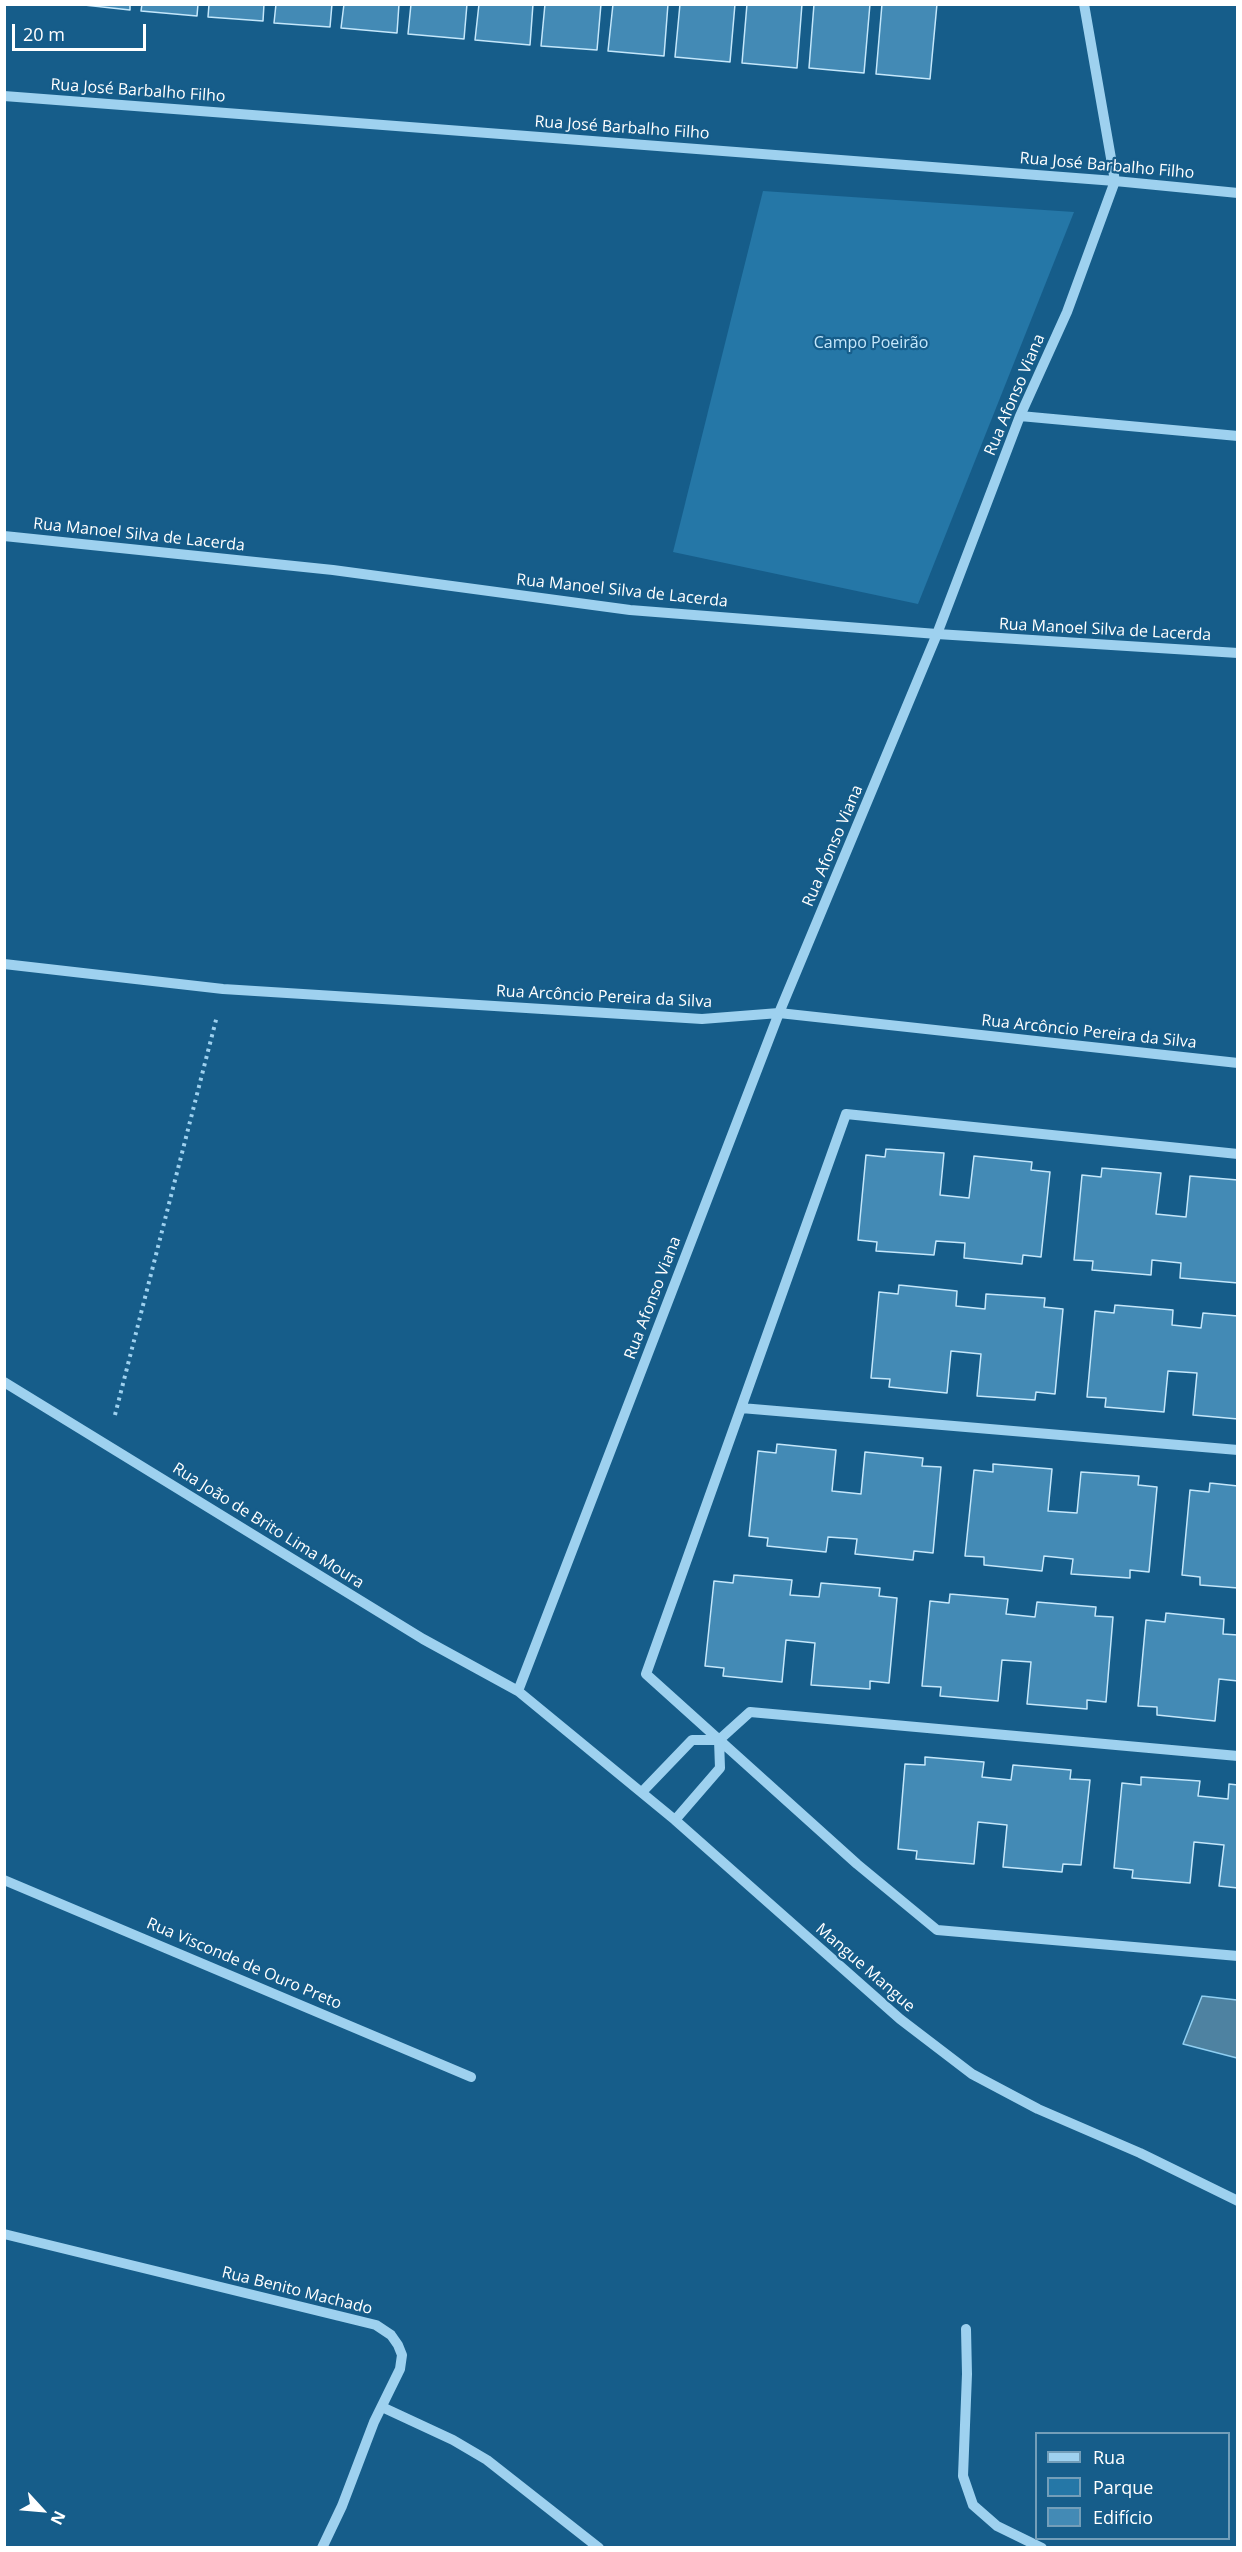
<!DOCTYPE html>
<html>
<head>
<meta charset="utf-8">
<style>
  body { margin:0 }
  #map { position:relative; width:1242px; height:2552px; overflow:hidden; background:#165d8a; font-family:"Open Sans",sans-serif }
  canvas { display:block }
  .frame { position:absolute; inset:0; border:6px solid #fff; pointer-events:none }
  .legend { position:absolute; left:1035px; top:2432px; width:195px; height:108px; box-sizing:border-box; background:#165d8a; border:2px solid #739eb9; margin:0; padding:8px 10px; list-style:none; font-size:18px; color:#fff }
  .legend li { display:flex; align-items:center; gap:12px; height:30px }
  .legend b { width:30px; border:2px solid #739eb9 }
  .north { position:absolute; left:12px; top:2480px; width:60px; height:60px; -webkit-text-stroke:4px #165d8a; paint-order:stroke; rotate:116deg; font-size:16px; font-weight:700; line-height:24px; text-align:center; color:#fff }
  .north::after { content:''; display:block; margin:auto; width:21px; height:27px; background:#fff; clip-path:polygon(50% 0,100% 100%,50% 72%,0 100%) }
  .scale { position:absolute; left:12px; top:24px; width:134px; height:27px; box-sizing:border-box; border:3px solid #fff; border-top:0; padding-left:8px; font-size:18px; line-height:21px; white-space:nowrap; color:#fff; -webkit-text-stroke:4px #165d8a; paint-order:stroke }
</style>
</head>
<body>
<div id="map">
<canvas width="1242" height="2552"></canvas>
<div class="frame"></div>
<ul class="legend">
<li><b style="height:8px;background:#9ed1ef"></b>Rua</li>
<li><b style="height:16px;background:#2577a7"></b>Parque</li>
<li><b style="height:16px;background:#438ab5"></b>Edifício</li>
</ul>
<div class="north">N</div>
<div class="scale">20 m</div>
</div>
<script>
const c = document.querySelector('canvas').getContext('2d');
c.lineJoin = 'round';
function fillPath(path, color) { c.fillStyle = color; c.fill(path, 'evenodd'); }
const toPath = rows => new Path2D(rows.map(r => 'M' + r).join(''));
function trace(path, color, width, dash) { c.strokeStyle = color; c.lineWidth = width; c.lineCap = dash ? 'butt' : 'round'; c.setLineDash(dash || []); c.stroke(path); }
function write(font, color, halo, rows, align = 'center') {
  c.font = font + ' "Open Sans",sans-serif'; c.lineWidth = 4.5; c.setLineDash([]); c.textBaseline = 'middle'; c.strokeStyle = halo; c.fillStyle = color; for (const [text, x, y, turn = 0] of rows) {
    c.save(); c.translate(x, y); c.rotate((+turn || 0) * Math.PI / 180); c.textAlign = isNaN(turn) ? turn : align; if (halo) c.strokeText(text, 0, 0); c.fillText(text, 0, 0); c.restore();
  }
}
const green = toPath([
  [763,191,1074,212,918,604,673,552]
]);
const water = toPath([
  [1202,1996,1237,2000,1237,2058,1183,2044,1202,1996]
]);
const building = toPath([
  [75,4,130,4,130,10,75,4],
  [142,4,198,4,197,16,141,11,142,4],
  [209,4,264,4,263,21,208,17,209,4],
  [276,4,332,4,330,27,274,23,276,4],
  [344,4,399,4,397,33,341,28,344,4],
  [411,4,467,4,464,39,408,34,411,4],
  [479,4,533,4,530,45,475,40,479,4],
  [545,4,601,4,597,50,541,46,545,4],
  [613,4,668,4,664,56,608,51,613,4],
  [680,4,735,4,730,62,675,57,680,4],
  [747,4,802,4,797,68,742,63,747,4],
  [814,4,870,4,864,73,809,68,814,4],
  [882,4,937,4,930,79,876,74,882,4],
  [886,1149,944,1153,940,1195,969,1198,974,1156,1032,1162,1031,1170,1050,1172,1041,1257,1023,1255,1022,1264,964,1258,965,1243,936,1241,934,1255,876,1251,877,1242,858,1240,866,1155,885,1157,886,1149],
  [1102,1168,1161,1173,1156,1214,1186,1217,1190,1176,1238,1180,1238,1283,1180,1278,1181,1263,1152,1260,1151,1275,1092,1270,1093,1261,1074,1260,1082,1175,1101,1177,1102,1168],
  [899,1285,957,1291,956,1306,985,1309,986,1294,1045,1298,1044,1307,1063,1309,1055,1394,1036,1392,1035,1400,977,1396,981,1354,951,1351,947,1393,889,1387,890,1379,871,1378,879,1292,898,1294,899,1285],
  [1115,1305,1173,1310,1172,1325,1201,1328,1203,1313,1238,1316,1238,1419,1193,1415,1197,1373,1168,1371,1164,1412,1105,1407,1106,1398,1087,1397,1095,1311,1114,1313,1115,1305],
  [777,1444,836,1450,832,1491,861,1494,865,1452,923,1458,922,1466,941,1467,933,1553,914,1551,913,1560,855,1554,857,1539,828,1537,826,1552,767,1546,768,1538,749,1536,758,1451,776,1453,777,1444],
  [993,1464,1052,1469,1048,1511,1077,1513,1081,1472,1139,1476,1138,1485,1157,1487,1149,1572,1130,1570,1130,1578,1071,1574,1073,1559,1044,1556,1042,1571,984,1565,984,1557,965,1556,974,1470,993,1472,993,1464],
  [1210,1483,1238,1486,1238,1588,1200,1585,1200,1577,1182,1575,1190,1490,1209,1492,1210,1483],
  [734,1575,792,1580,790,1595,819,1597,821,1583,880,1588,879,1596,897,1598,889,1683,870,1681,870,1689,811,1685,815,1643,786,1640,782,1682,723,1676,724,1668,705,1666,714,1581,733,1583,734,1575],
  [950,1594,1008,1599,1006,1614,1035,1617,1037,1602,1096,1607,1095,1616,1113,1617,1106,1702,1087,1700,1087,1709,1027,1704,1031,1662,1002,1660,998,1701,940,1696,941,1687,922,1686,930,1601,949,1603,950,1594],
  [1166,1613,1224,1619,1223,1634,1238,1635,1238,1681,1219,1679,1215,1721,1157,1715,1157,1707,1138,1706,1146,1620,1165,1622,1166,1613],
  [925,1757,984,1762,982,1777,1011,1780,1013,1765,1071,1770,1070,1779,1090,1780,1081,1865,1063,1864,1062,1872,1003,1867,1007,1825,978,1822,974,1864,916,1859,917,1851,898,1849,905,1764,925,1765,925,1757],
  [1141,1777,1200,1781,1198,1796,1228,1799,1229,1784,1238,1785,1238,1888,1219,1886,1224,1845,1194,1842,1190,1883,1132,1878,1133,1870,1114,1868,1122,1783,1141,1785,1141,1777]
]);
const path = toPath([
  [115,1415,217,1016]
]);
const minor = toPath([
  [4,96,1115,181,1238,193],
  [1020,416,1238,436],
  [4,536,333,570,630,610,937,634,1238,653],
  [4,964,223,989,702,1019,779,1013,1238,1063],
  [1238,1154,846,1114,646,1674,857,1864,937,1930,1238,1956],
  [4,1382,423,1639,518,1691,675,1820,900,2019,972,2074,1038,2109,1140,2153,1238,2201],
  [741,1408,1238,1450],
  [518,1691,779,1013,937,634,1020,416,1067,312,1115,181,1084,4],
  [642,1792,692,1740,719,1740,750,1712,1238,1756],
  [675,1820,720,1768,719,1740],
  [4,1880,471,2077],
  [4,2234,376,2325,391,2335,398,2345,402,2355,400,2369,374,2422,342,2506,322,2548],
  [966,2329,967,2374,963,2476,973,2505,997,2526,1042,2548],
  [382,2407,453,2440,487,2460,599,2548]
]);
const streetNames = [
  ["Rua José Barbalho Filho",138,91,4],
  ["Rua José Barbalho Filho",622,128,4],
  ["Rua José Barbalho Filho",1107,166,5],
  ["Rua Afonso Viana",1015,395,-67],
  ["Rua Manoel Silva de Lacerda",139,535,6],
  ["Rua Manoel Silva de Lacerda",622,591,6],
  ["Rua Manoel Silva de Lacerda",1105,630,3],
  ["Rua Afonso Viana",833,846,-67],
  ["Rua Arcôncio Pereira da Silva",604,997,3],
  ["Rua Arcôncio Pereira da Silva",1089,1032,6],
  ["Rua Afonso Viana",653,1298,-69],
  ["Rua João de Brito Lima Moura",268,1526,32],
  ["Rua Visconde de Ouro Preto",244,1964,23],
  ["Mangue Mangue",865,1968,41],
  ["Rua Benito Machado",297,2291,14]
];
const parkNames = [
  ["Campo Poeirão",871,343]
];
fillPath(green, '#2577a7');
fillPath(water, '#4e82a1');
trace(water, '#90cff2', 1.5);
fillPath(building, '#438ab5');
trace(building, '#c4e7fb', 1.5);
trace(path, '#9ed1ef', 4, [3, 4.5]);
trace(minor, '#9ed1ef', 10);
write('16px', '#fff', '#165d8a', streetNames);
write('16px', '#c4e7fb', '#165d8a', parkNames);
</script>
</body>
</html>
